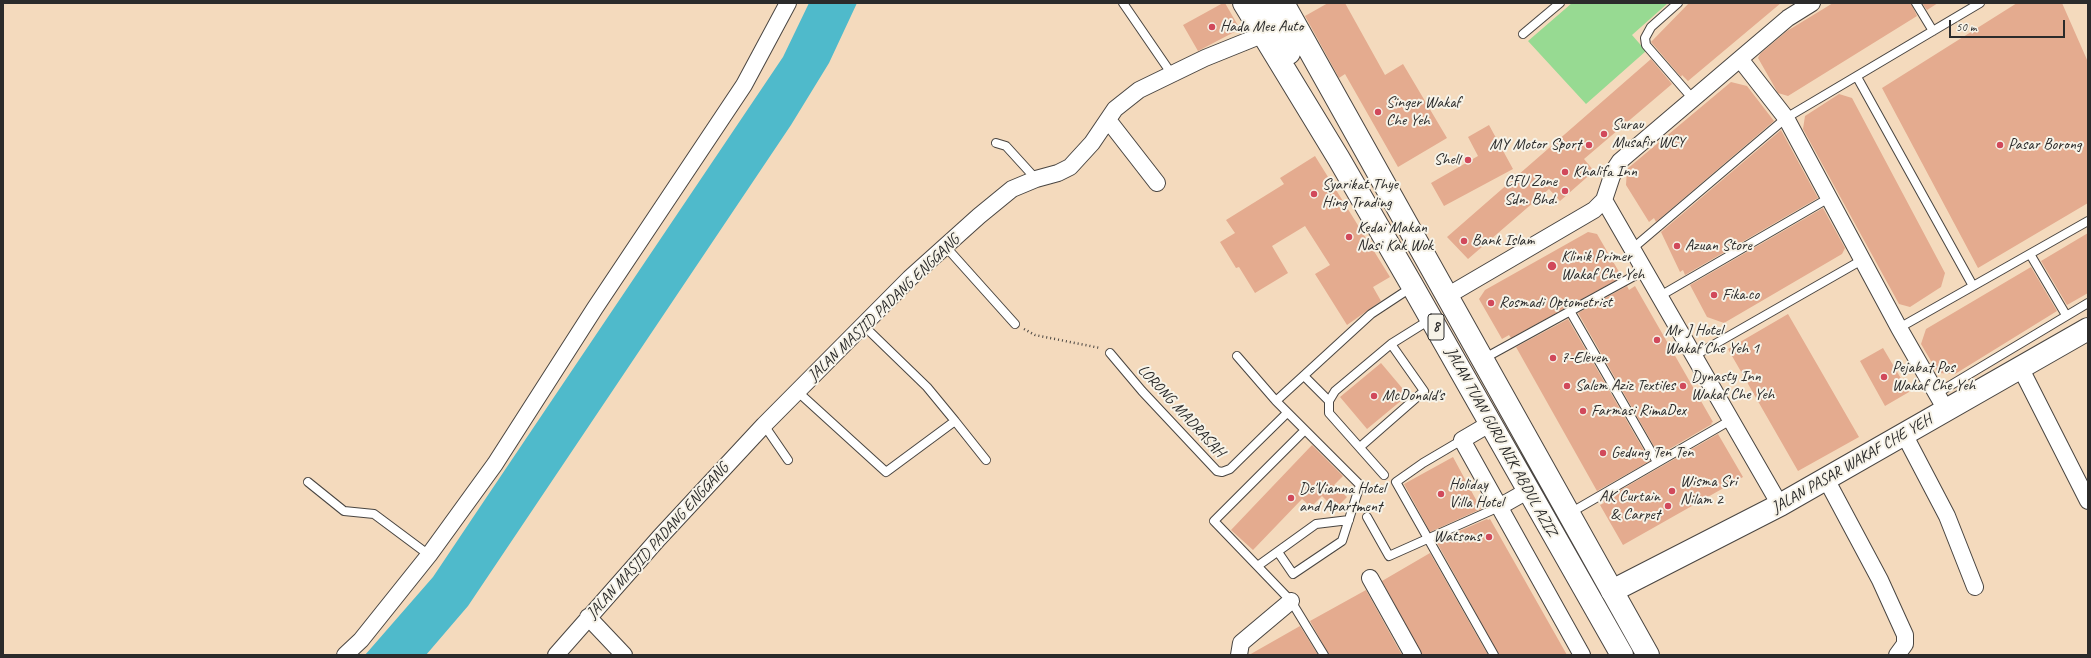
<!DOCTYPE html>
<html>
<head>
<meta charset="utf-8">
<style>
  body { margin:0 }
  #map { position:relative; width:2091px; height:658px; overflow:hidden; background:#f4dabd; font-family:Caveat,sans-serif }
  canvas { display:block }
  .frame { position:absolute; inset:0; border:4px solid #2b2b2b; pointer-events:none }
  .scale { position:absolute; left:1949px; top:20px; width:116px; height:18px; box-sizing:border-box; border:2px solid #2b2b2b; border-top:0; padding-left:5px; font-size:12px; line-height:14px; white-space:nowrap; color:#2b2b2b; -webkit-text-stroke:3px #f7f3e8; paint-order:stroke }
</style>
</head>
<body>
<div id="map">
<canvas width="2091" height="658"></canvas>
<div class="frame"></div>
<div class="scale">50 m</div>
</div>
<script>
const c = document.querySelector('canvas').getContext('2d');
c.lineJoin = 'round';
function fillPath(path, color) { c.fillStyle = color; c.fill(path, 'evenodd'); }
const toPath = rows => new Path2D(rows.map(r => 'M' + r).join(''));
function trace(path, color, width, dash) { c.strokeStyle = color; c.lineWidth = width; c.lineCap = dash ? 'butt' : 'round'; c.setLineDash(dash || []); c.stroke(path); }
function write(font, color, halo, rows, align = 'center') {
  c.font = font + ' Caveat,sans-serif'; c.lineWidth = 4; c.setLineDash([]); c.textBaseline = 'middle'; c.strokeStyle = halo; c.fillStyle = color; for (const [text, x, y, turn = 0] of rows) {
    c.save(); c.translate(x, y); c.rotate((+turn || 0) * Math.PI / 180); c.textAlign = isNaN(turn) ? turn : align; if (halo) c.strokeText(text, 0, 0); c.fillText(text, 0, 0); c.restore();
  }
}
const green = toPath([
  [1572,3,1668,3,1632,35,1646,51,1586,104,1528,41]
]);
const water = toPath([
  [809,3,857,3,829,63,791,125,468,606,426,655,365,655,433,577,484,501,783,57]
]);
const building = toPath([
  [1223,3,1225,3,1240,29,1198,51,1183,25],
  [1328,3,1345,3,1385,75,1403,64,1447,138,1398,167,1345,74,1339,78,1305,16],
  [1689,3,1781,3,1688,81,1682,75,1681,77,1651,42],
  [1833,3,1911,3,1917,16,1788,96,1778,93,1758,58,1760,54,1787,31],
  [1922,3,1938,3,1927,10],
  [2017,3,2062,3,2088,62,2088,203,1978,268,1882,88],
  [1651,59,1672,84,1584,159,1594,171,1560,201,1549,189,1468,259,1447,237],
  [1731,82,1747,86,1774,121,1656,222,1654,218,1649,222,1626,185,1627,169],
  [1839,94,1852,98,1945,273,1941,287,1910,307,1899,304,1803,129,1805,116],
  [1489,125,1513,169,1444,206,1431,183,1478,156,1468,137],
  [1781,130,1818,198,1685,275,1683,270,1680,272,1661,232],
  [1315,156,1390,277,1373,287,1381,301,1347,325,1315,274,1330,265,1305,226,1272,246,1288,273,1255,293,1239,267,1236,268,1220,242,1235,233,1226,220,1284,184,1280,178],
  [1823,208,1845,248,1842,254,1724,323,1707,317,1690,285],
  [1588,232,1597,234,1622,277,1511,338,1509,335,1502,339,1479,299,1485,290],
  [2088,233,2088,293,2067,305,2041,261],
  [2031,267,2057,311,1955,374,1938,373,1921,344,1926,329],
  [1627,286,1629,290,1635,286,1713,422,1711,423,1712,424,1659,455,1578,313],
  [1788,314,1859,437,1798,471,1728,349],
  [1568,319,1650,461,1597,491,1516,347],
  [1883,348,1909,392,1885,406,1860,361],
  [1381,363,1408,395,1367,429,1340,397],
  [1718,434,1743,477,1623,545,1600,505,1604,503,1603,500],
  [1312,445,1343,476,1334,485,1347,497,1335,509,1322,496,1311,507,1302,499,1253,550,1231,530],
  [1453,457,1481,509,1430,532,1404,484],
  [1487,519,1488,520,1490,519,1567,655,1499,655,1436,541],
  [1430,553,1488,655,1422,655,1382,581],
  [1366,590,1402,655,1329,655,1310,621],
  [1300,626,1318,655,1249,655]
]);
const path = toPath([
  [1024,329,1035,335,1100,348]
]);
const lane = toPath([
  [1123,3,1171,73],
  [1678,3,1651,27,1645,38,1646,45,1693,99],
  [1916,3,1933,31],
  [1523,34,1560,3],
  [1857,77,1973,286],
  [996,143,1006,146,1036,179],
  [946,247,1015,324],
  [1632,249,1786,118,1980,3],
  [2030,254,2066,315],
  [1660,296,1829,198],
  [1570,311,1657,462],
  [1899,328,2088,221],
  [1110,353,1142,391,1217,471,1222,472,1230,469,1287,413],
  [1237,356,1276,401],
  [1694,356,1862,260],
  [1483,359,1645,270],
  [1304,376,1329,401],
  [798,392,886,472,955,421,927,387,864,326],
  [1936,394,2088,303],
  [955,421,986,460],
  [764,425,788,460],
  [1305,430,1214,521,1291,601,1324,655],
  [1462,440,1423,463,1396,482,1494,655],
  [1360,447,1424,391,1391,344],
  [1384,475,1329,413,1329,401,1335,391,1391,344,1431,319],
  [308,482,344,511,374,514,429,555],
  [1570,513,1731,420],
  [1367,517,1389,556,1499,507],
  [1278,552,1293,574,1342,541,1360,485,1276,401,1371,314,1412,287],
  [1259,565,1316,524,1349,520]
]);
const street = toPath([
  [1740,59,1786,118,1899,328,1946,410],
  [1108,120,1157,183],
  [1604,200,1780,505],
  [1447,296,1594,210,1604,200,1614,170,1620,161,1788,18,1812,3],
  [2020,367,2088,501],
  [1491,423,1462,440,1582,655],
  [1904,434,1947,516,1975,587],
  [1826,479,1880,580,1905,635,1905,644,1897,655],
  [1499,507,1529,490],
  [1370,578,1413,655],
  [588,617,624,655],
  [345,655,361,640,429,555,495,464,595,308,744,85,788,3],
  [556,655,659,538,764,425,910,278,979,216,1012,189,1036,179,1058,173,1070,167,1092,143,1115,109,1139,90,1205,58,1262,35],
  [1239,655,1241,643,1291,601]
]);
const secondary = toPath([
  [1612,591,1780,505,2088,329]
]);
const primary = toPath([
  [1244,3,1339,159,1413,287,1622,655],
  [1263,3,1289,53],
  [1283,3,1648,655]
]);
const markers = [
  [1212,27,4,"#d1495b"],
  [1378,112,4,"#d1495b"],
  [1604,134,4,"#d1495b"],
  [1589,145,4,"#d1495b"],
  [2000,145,4,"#d1495b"],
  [1468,160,4,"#d1495b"],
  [1565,172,4,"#d1495b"],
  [1565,191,4,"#d1495b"],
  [1314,194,4,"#d1495b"],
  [1349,237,4,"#d1495b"],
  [1464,241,4,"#d1495b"],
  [1677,246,4,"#d1495b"],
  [1552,266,5,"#d1495b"],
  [1714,295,4,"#d1495b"],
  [1491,303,4,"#d1495b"],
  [1657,340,4,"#d1495b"],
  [1553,358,4,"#d1495b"],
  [1884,377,4,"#d1495b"],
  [1567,386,4,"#d1495b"],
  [1683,386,4,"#d1495b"],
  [1374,396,4,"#d1495b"],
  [1583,411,4,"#d1495b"],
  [1603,453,4,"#d1495b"],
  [1672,491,4,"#d1495b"],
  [1441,494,4,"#d1495b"],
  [1291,498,4,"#d1495b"],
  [1668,506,4,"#d1495b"],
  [1489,537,4,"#d1495b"]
];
const shields = [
  [1436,327,16]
];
const shieldNames = [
  ["8",1436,327]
];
const poiNames = [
  ["Hada Mee Auto",1220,27],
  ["Singer Wakaf",1386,103],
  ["Che Yeh",1386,121],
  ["Surau",1612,125],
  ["Musafir WCY",1612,143],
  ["MY Motor Sport",1581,145,"right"],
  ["Pasar Borong",2008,145],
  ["Shell",1460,160,"right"],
  ["Khalifa Inn",1573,172],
  ["CFU Zone",1557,182,"right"],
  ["Sdn. Bhd.",1557,200,"right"],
  ["Syarikat Thye",1322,185],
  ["Hing Trading",1322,203],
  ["Kedai Makan",1357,228],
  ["Nasi Kak Wok",1357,246],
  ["Bank Islam",1472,241],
  ["Azuan Store",1685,246],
  ["Klinik Primer",1561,257],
  ["Wakaf Che Yeh",1561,275],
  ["Fika.co",1722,295],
  ["Rosmadi Optometrist",1499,303],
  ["Mr J Hotel",1665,331],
  ["Wakaf Che Yeh 1",1665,349],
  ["7-Eleven",1561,358],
  ["Pejabat Pos",1892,368],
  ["Wakaf Che Yeh",1892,386],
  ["Dynasty Inn",1691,377],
  ["Wakaf Che Yeh",1691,395],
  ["Salem Aziz Textiles",1575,386],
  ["McDonald's",1382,396],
  ["Farmasi RimaDex",1591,411],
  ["Gedung Ten Ten",1611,453],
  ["Wisma Sri",1680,482],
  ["Nilam 2",1680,500],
  ["Holiday",1449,485],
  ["Villa Hotel",1449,503],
  ["De'Vianna Hotel",1299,489],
  ["and Apartment",1299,507],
  ["AK Curtain",1660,497,"right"],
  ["& Carpet",1660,515,"right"],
  ["Watsons",1481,537,"right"]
];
const streetNames = [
  ["JALAN MASJID PADANG ENGGANG",884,308,-44],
  ["LORONG MADRASAH",1181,411,47],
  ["JALAN TUAN GURU NIK ABDUL AZIZ",1501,442,61],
  ["JALAN PASAR WAKAF CHE YEH",1852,464,-30],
  ["JALAN MASJID PADANG ENGGANG",658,541,-48]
];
fillPath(green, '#97da92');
fillPath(water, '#4fbacb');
fillPath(building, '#e4ab8f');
trace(lane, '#494541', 10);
trace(street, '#494541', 18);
trace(secondary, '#494541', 24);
trace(primary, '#494541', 24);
trace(path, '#494541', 2.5, [1, 3]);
trace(lane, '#fff', 8);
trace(street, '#fff', 16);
trace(secondary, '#fff', 22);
trace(primary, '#fff', 22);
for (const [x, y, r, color] of markers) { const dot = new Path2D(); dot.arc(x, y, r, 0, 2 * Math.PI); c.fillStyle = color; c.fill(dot); trace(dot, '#f7f3e8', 1.5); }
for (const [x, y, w] of shields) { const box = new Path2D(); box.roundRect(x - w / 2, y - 13, w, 26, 3); c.fillStyle = '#f7f3e8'; c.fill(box); trace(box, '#2b2b2b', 1); }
write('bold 15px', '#2b2b2b', null, shieldNames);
write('16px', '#2b2b2b', '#f7f3e8', poiNames, 'left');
write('16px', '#2b2b2b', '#f7f3e8', streetNames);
</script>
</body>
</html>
